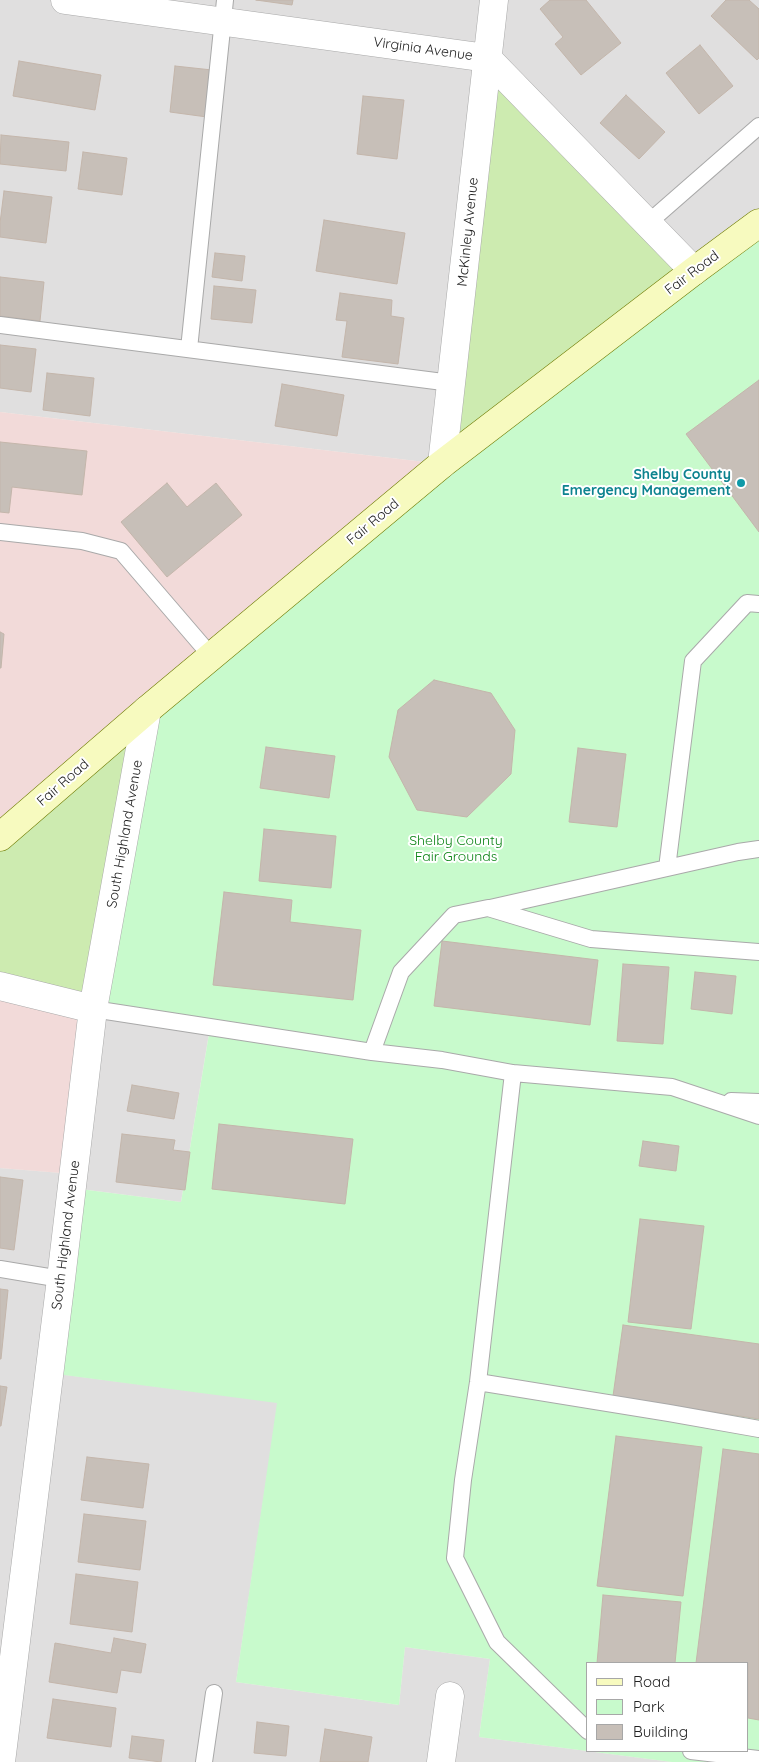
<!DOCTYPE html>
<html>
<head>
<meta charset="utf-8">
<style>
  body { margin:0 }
  #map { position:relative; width:759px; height:1762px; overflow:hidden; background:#f2efe9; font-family:Quicksand,sans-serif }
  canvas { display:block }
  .legend { position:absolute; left:586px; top:1662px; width:162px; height:90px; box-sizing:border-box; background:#fff; border:1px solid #a7a7a7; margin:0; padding:6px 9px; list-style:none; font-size:15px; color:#222 }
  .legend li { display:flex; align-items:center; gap:10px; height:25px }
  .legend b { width:25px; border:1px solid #a7a7a7 }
</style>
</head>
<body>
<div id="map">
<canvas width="759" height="1762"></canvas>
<ul class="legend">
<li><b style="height:6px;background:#f7fabf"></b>Road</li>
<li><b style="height:14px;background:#c8facc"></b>Park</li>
<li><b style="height:14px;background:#c7bfb8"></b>Building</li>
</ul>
</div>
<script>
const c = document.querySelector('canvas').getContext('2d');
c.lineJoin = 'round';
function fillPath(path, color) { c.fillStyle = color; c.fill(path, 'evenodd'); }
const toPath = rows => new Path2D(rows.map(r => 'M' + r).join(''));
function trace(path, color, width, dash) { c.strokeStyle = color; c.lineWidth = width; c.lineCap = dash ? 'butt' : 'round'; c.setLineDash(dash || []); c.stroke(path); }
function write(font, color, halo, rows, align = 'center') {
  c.font = font + ' Quicksand,sans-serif'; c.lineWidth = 4; c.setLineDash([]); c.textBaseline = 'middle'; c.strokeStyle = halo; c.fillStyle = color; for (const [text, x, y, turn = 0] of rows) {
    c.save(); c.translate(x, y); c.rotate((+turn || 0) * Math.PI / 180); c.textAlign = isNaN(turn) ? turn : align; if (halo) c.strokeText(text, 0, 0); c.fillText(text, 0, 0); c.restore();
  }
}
const residential = toPath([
  [0,0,759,0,759,223,442,464,0,412],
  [93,1009,210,1027,181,1202,73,1188,50,1373,278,1402,236,1682,399,1705,405,1647,490,1659,479,1737,672,1762,0,1762,0,1168,74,1174]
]);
const commercial = toPath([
  [0,412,442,464,0,837],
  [0,986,93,1009,74,1174,0,1168]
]);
const grass = toPath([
  [487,58,694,271,442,464],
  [147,710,93,1009,0,986,0,837]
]);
const park = toPath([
  [759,223,759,1762,672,1762,479,1737,490,1659,405,1647,399,1705,236,1682,277,1403,49,1373,72,1188,181,1202,210,1028,93,1009,147,710],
  [588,1663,748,1663,748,1751,588,1751]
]);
const building = toPath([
  [256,0,293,0,292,5,256,0],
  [550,0,586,0,621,43,581,75,555,44,563,37,540,9,550,0],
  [726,0,749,0,759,9,759,58,757,60,711,16,726,0],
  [700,45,733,86,699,114,666,73,700,45],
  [19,61,101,75,95,110,13,96,19,61],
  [175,66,212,70,207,117,170,112,175,66],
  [626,95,665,132,639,159,600,123,626,95],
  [363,96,404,100,397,159,357,154,363,96],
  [1,135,69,142,66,171,0,164,1,135],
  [83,152,127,158,122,195,78,189,83,152],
  [4,191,52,197,46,243,0,237,0,223,4,191],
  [324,220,405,233,397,284,316,271,324,220],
  [215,253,245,256,242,281,212,277,215,253],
  [0,277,44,282,40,321,0,316,0,277],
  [214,286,256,290,252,323,211,319,214,286],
  [340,293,392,300,391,316,404,318,398,364,342,357,347,321,336,320,340,293],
  [0,345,36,349,31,392,0,388,0,345],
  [47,373,94,378,90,416,43,410,47,373],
  [759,380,759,532,686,434,759,380],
  [282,384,344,395,337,436,275,426,282,384],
  [0,442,87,451,82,495,12,487,9,513,0,512,0,442],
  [167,483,187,507,216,483,242,515,167,577,121,522,167,483],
  [0,632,4,634,1,668,0,668,0,632],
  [434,680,491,693,515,730,511,774,467,817,417,810,389,757,398,710,434,680],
  [266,747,335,756,329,798,260,788,266,747],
  [578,748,626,754,617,827,569,822,578,748],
  [264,829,336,836,331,888,259,881,264,829],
  [224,892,292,900,290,922,361,930,353,1000,213,985,224,892],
  [442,941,598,960,590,1025,434,1006,442,941],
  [623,964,669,967,663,1044,617,1041,623,964],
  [695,972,736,976,732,1014,691,1009,695,972],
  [132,1085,179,1093,174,1119,127,1111,132,1085],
  [219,1124,353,1139,345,1204,212,1189,219,1124],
  [122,1134,175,1140,173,1150,190,1152,185,1190,116,1182,122,1134],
  [643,1141,679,1146,676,1171,639,1166,643,1141],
  [0,1177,23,1180,14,1250,0,1248,0,1177],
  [640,1219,704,1226,691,1329,628,1322,640,1219],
  [0,1289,8,1290,1,1359,0,1359,0,1289],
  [623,1325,759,1344,759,1419,613,1396,623,1325],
  [0,1386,7,1387,1,1426,0,1426,0,1386],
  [616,1436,702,1447,683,1596,597,1586,616,1436],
  [723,1449,759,1454,759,1720,748,1718,748,1663,696,1663,723,1449],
  [87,1457,149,1464,143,1508,81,1500,87,1457],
  [84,1514,146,1521,140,1570,78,1562,84,1514],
  [76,1574,138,1582,132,1632,70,1624,76,1574],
  [603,1595,681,1602,675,1663,597,1663,603,1595],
  [114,1638,146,1644,141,1673,121,1670,117,1693,49,1682,55,1643,111,1653,114,1638],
  [53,1699,116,1708,111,1747,47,1738,53,1699],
  [257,1722,289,1726,286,1756,254,1753,257,1722],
  [325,1729,372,1737,368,1762,320,1762,325,1729],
  [132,1736,164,1740,161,1762,129,1758,132,1736]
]);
const service = toPath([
  [648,223,759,126],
  [0,325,451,383],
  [189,349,225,0],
  [0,532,82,541,121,551,212,657],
  [667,868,693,661,747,603,759,604],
  [490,908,738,852,759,849],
  [93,1009,372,1052,442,1060,513,1073,672,1087,759,1116],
  [372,1052,401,972,454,915,488,908,591,939,759,952],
  [513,1073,478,1382,463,1480,455,1558,497,1642,588,1731],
  [731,1101,759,1102],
  [0,1269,61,1279],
  [478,1382,669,1413,759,1429],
  [691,1751,759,1759],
  [204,1762,214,1693]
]);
const minor = toPath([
  [65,0,487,58,694,271],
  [442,464,494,0],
  [0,986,93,1009],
  [1,1762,61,1279,93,1009,147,710],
  [441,1762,450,1696]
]);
const secondary = toPath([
  [0,837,147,710,442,464,694,271,759,223]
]);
const markers = [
  [741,483,5,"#0f9aa8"]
];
const streetNames = [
  ["Virginia Avenue",423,49,8],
  ["McKinley Avenue",468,232,-84],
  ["Fair Road",692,273,-37],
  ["Fair Road",373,522,-40],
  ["Fair Road",63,783,-41],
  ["South Highland Avenue",125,834,-80],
  ["South Highland Avenue",66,1235,-83]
];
const cultureNames = [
  ["Shelby County",731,475],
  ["Emergency Management",731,491]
];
const parkNames = [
  ["Shelby County",456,841],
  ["Fair Grounds",456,857]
];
fillPath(residential, '#e0dfdf');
fillPath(commercial, '#f2dad9');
fillPath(grass, '#cdebb0');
fillPath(park, '#c8facc');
fillPath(building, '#c7bfb8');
trace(building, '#c4b6ab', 1);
trace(service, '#a9a9a9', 18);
trace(minor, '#a9a9a9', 29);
trace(secondary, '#707d05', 29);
trace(service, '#fff', 16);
trace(minor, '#fff', 28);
trace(secondary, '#f7fabf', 28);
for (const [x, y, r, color] of markers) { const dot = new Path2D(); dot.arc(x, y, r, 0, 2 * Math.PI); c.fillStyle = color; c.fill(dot); trace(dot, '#fff', 2); }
write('14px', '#222', '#fff', streetNames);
write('bold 14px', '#0d838f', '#fff', cultureNames, 'right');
write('14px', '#0c8416', '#fff', parkNames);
</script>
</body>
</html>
